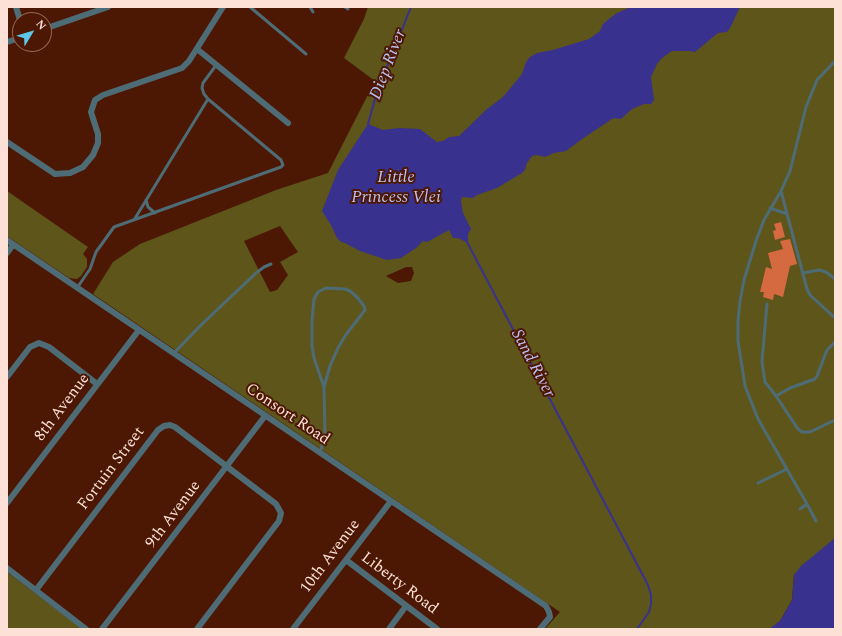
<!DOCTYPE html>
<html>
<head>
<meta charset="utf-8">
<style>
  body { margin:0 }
  #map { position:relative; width:842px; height:636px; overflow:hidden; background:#4c1803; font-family:Spectral,serif }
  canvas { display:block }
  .frame { position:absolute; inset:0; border:8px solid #fde1d7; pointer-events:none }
  .north { position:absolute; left:12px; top:12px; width:40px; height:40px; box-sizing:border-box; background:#4c1803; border:1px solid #936858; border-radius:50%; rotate:52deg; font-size:11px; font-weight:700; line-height:16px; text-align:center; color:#fde1d7 }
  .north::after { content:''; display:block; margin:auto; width:14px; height:18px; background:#5cc7e8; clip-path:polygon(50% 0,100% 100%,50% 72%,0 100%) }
</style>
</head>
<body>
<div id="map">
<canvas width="842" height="636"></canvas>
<div class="frame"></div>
<div class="north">N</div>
</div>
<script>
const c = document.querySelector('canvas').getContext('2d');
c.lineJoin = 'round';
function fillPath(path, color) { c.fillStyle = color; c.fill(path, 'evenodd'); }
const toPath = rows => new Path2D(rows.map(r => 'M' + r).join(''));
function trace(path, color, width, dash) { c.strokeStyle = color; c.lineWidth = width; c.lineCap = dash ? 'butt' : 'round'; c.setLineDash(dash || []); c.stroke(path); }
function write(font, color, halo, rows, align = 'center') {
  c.font = font + ' Spectral,serif'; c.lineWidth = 4; c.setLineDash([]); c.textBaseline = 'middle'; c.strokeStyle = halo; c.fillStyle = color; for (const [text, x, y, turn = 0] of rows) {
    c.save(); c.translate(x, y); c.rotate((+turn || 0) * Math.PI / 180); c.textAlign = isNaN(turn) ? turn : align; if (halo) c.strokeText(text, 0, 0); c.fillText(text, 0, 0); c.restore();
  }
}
const green = toPath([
  [368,7,835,7,835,538,794,575,792,600,780,621,772,628,545,629,560,612,93,294,113,262,140,244,276,190,328,173,375,81,344,58,364,19],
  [280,226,298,252,280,262,288,275,277,290,270,292,244,241],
  [406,267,412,267,414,273,411,281,398,283,386,276],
  [7,191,88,247,83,254,87,259,87,267,81,276,77,279,69,278,7,236],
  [7,572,82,629,7,629]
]);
const water = toPath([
  [631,7,740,7,730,28,727,32,718,33,695,52,690,51,672,51,662,58,657,64,651,77,654,100,651,104,644,104,637,107,632,109,621,119,614,118,612,119,582,139,566,151,554,153,545,157,537,155,532,156,527,163,525,170,522,173,497,188,477,195,473,198,462,197,461,201,463,213,471,229,468,234,468,243,458,238,453,238,449,230,429,241,426,242,423,241,416,248,401,258,387,260,360,251,345,243,341,242,337,238,332,227,322,211,338,170,368,124,383,130,399,128,420,129,437,142,443,141,449,137,459,136,487,109,503,97,522,74,526,62,530,57,537,53,553,50,589,39,600,31,603,24,609,19,617,13],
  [835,538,835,629,769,629,780,621,792,600,794,575,801,566]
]);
const stream = toPath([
  [369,126,368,124,377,92,411,7],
  [467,242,648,585,651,595,651,604,649,612,637,629]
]);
const building = toPath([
  [781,222,785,237,775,240,773,231,776,230,774,224],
  [790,239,797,264,790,266,783,297,774,294,773,300,763,297,764,292,760,292,766,267,772,269,768,253,783,249,780,241]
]);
const service = toPath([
  [250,7,306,54],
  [310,7,313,12],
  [345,7,348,9],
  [781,191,807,289,810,295,835,318],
  [146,200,148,207,155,213],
  [770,208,787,214],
  [134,220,208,99],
  [803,273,819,270,826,272,835,279],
  [77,288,90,269,96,252,114,227,281,167,283,165,281,160,208,99,204,94,202,88,203,83,217,64],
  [767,304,762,361,765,382,776,396,798,429,802,432,810,432,835,420],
  [174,353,200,326,256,273,264,267,271,264],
  [776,396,790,388,815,379,817,376,827,350,835,342],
  [320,453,325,435,324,387,314,358,312,346,312,321,314,299,318,292,326,288,345,289,350,291,357,297,364,306,365,310,345,336,338,348,330,366,324,387],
  [758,483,787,469],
  [807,504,816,521],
  [800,509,807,504,758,419,745,386,738,341,738,321,740,301,744,280,756,241,764,220,781,191,790,171,806,107,817,80,835,61]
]);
const minor = toPath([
  [16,7,20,20],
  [44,29,108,7],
  [7,42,20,38],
  [197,49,288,123],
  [7,142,55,174,70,173,83,167,93,155,98,143,98,134,91,112,95,100,103,95,182,68,189,61,223,7],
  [7,240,546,606,549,612,550,617,540,629],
  [7,253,13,245],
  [7,377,30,347,39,343,49,347,97,384],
  [7,503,139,330],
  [346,560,437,629],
  [7,568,86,629],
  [36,590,158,430,164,426,170,425,175,427,276,504,281,513,279,521,197,629],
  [102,629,265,416],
  [293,629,391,501],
  [389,629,406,606]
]);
const streetNames = [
  ["8th Avenue",63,408,-53],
  ["Consort Road",287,415,34],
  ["Fortuin Street",112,469,-53],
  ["9th Avenue",174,515,-53],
  ["10th Avenue",331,557,-53],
  ["Liberty Road",399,584,37]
];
const waterNames = [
  ["Diep River",389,65,-69],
  ["Little",396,179],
  ["Princess Vlei",396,199],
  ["Sand River",532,364,62]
];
fillPath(green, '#5e551b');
fillPath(water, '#39318e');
trace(stream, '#39318e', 2);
fillPath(building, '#d56940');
trace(service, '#4e6c76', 3);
trace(minor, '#4e6c76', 6);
write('16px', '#fde1d7', '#4c1803', streetNames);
write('italic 17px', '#bcc1f3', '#4c1803', waterNames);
</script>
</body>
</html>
